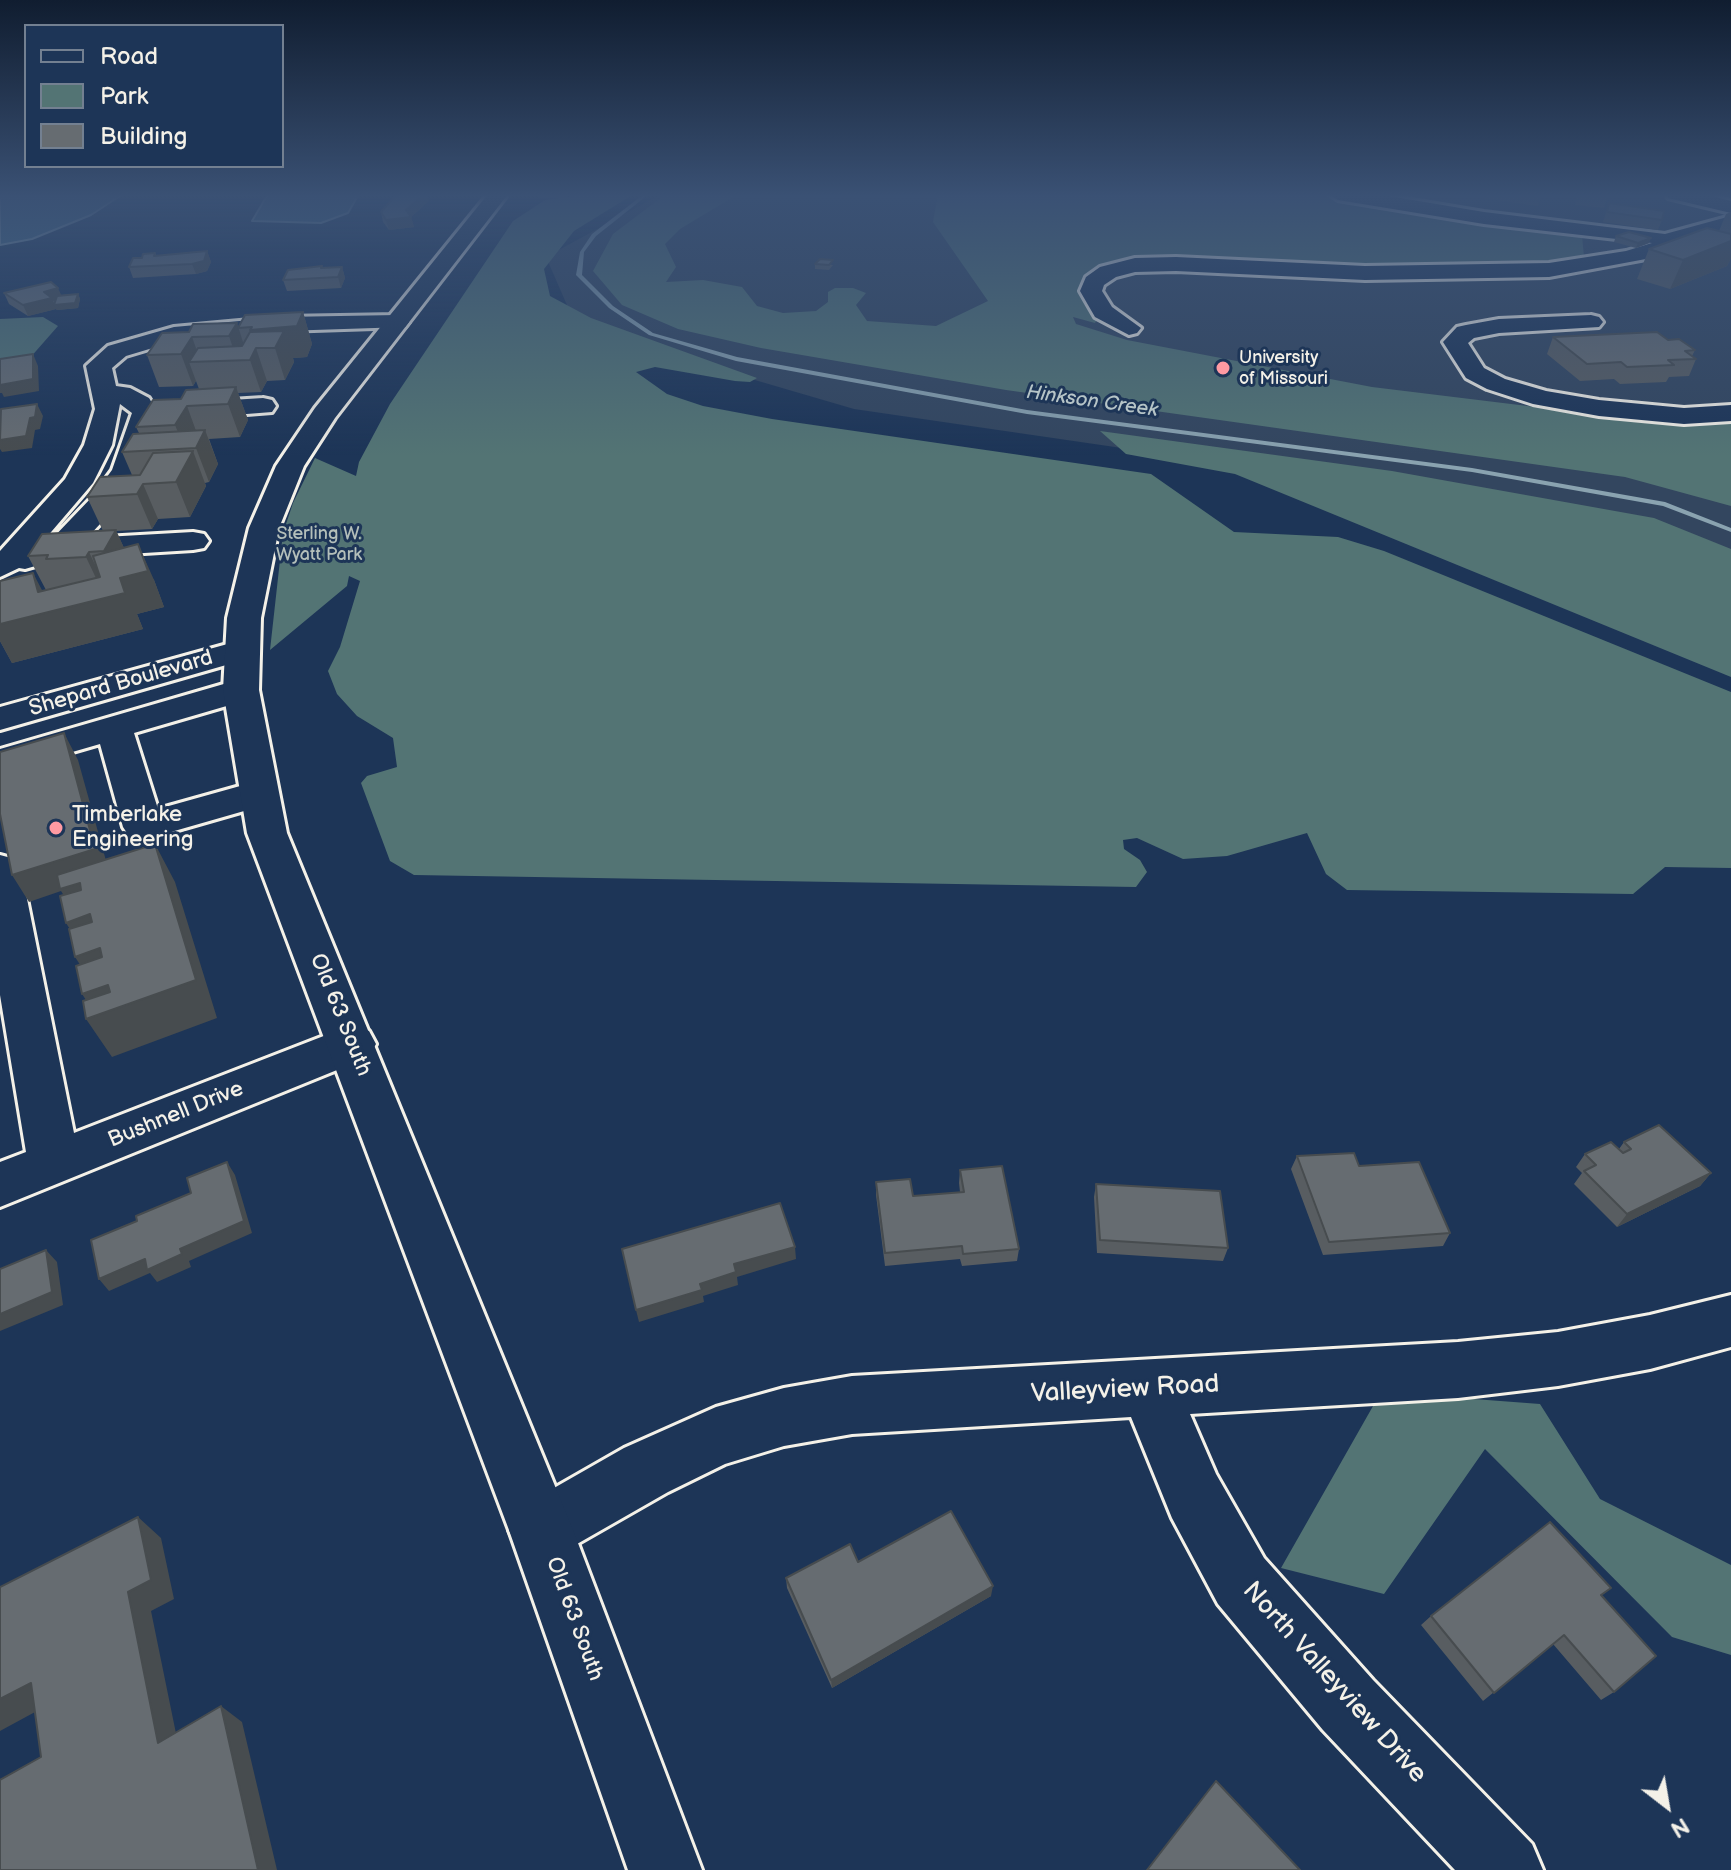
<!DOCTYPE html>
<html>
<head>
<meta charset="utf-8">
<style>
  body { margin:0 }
  #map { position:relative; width:1731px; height:1870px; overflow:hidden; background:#1d3557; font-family:"Balsamiq Sans",sans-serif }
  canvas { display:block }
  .legend { position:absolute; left:24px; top:24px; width:260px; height:144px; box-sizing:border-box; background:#1d3557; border:2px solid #738091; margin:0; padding:10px 14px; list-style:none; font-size:24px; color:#f4f1e8 }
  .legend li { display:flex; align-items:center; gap:16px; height:40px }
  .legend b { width:40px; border:2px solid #738091 }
  .north { position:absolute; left:1627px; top:1766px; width:80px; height:80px; -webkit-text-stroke:6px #1d3557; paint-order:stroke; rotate:149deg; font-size:22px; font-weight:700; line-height:32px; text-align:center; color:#f4f1e8 }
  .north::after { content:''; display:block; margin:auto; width:28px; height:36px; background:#f4f1e8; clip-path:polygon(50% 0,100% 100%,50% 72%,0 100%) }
</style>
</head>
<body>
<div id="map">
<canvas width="1731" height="1870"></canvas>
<ul class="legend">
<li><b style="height:10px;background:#1d3557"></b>Road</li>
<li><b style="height:22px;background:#537474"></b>Park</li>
<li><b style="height:22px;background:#666c71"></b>Building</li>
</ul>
<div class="north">N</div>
</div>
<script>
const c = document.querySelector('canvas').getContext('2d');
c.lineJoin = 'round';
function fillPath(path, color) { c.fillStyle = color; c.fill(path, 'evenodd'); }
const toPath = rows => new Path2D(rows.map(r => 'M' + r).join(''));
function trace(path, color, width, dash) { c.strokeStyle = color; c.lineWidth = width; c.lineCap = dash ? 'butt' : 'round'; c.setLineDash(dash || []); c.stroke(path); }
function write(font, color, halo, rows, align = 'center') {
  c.font = font + ' "Balsamiq Sans",sans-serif'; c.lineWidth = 6; c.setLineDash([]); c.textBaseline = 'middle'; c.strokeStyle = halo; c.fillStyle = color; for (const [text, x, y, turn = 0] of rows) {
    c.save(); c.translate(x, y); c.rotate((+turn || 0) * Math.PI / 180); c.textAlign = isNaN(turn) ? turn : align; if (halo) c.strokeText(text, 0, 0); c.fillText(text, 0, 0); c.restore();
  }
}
const built = toPath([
  [661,194,1731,194,1731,556,1657,526,854,409,577,328,546,257]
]);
const green = toPath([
  [587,194,634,194,574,231,544,269,550,296,591,318,757,378,750,382,735,381,655,367,636,372,667,394,703,406,772,419,1151,474,1234,532,1338,537,1384,551,1731,692,1731,868,1665,867,1633,894,1347,890,1326,874,1307,833,1227,856,1183,859,1137,838,1123,840,1124,849,1140,860,1147,872,1136,887,414,875,390,861,361,783,367,776,397,767,393,738,357,716,337,694,328,671,340,647,360,581,349,576,347,586,270,650,283,533,293,503,315,458,356,476,359,462,390,404,513,221,545,200],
  [666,194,738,194,680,229,665,244,676,267,666,282,703,280,742,287,757,306,783,313,816,311,828,302,828,292,835,288,853,288,866,293,856,305,867,321,936,326,988,301,933,222,938,194,1299,194,1582,235,1584,257,1524,268,1365,272,1169,261,1112,262,1090,274,1084,296,1098,318,1095,323,1073,317,1076,324,1127,340,1372,387,1683,425,1731,420,1731,506,1625,477,1006,390,761,348,678,329,622,305,593,271,613,234],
  [43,317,58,326,29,359,0,374,0,319],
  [1100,431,1392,471,1654,518,1731,549,1731,677,1235,474,1126,454],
  [1381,1392,1540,1404,1600,1499,1731,1565,1731,1655,1672,1637,1485,1449,1384,1594,1281,1568]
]);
const water = toPath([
  [0,194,123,194,91,215,32,239,0,245,0,194],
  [268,194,359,194,348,213,321,223,252,221,268,194]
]);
const stream = toPath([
  [644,194,649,194,596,236,584,252,582,275,613,306,653,333,737,357,1027,410,1472,468,1665,502,1731,528,1731,532,1663,506,1472,472,1027,414,736,361,649,335,609,308,576,275,580,252,592,234,644,194]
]);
const minor = toPath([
  [1329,194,1377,194,1484,212,1665,234,1731,216,1731,228,1678,243,1662,256,1549,277,1365,280,1176,271,1135,272,1116,277,1104,285,1102,291,1112,307,1141,328,1137,333,1129,335,1095,317,1080,291,1086,277,1100,267,1135,258,1176,257,1365,266,1549,263,1626,251,1652,243,1484,224,1338,200,1329,194],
  [1666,194,1703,194,1731,201,1731,213,1668,198,1666,194],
  [397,315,405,317,409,322,405,327,283,331,176,341,126,356,112,368,116,386,130,388,149,398,158,413,140,471,114,509,87,538,193,532,204,534,209,541,204,548,193,550,63,558,25,569,19,568,0,577,0,551,65,479,84,445,95,409,86,366,108,346,174,327,283,317,397,315],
  [120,404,132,413,112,470,92,497,49,542,40,545,93,483,112,445,120,404],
  [1591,315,1599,317,1603,322,1599,327,1499,333,1474,338,1468,343,1484,368,1505,379,1546,391,1599,400,1684,408,1731,405,1731,421,1684,424,1599,416,1533,404,1487,389,1466,378,1443,342,1457,327,1466,325,1499,319,1591,315],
  [263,398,272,400,276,406,272,412,183,419,174,417,170,411,174,405,183,403,263,398],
  [242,640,254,643,259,650,254,657,0,730,0,707,242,640],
  [241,679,254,682,259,690,254,698,134,733,158,809,258,781,272,785,278,794,272,803,143,840,129,836,123,827,100,744,0,773,0,749,241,679],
  [0,855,15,859,21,869,74,1133,352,1025,369,1031,376,1044,369,1057,0,1207,0,1162,26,1152,0,995,0,855],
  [1731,1295,1731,1347,1650,1369,1558,1386,1458,1398,1190,1414,1216,1474,1264,1558,1373,1680,1532,1844,1543,1870,1455,1870,1323,1730,1218,1604,1172,1518,1131,1417,852,1434,784,1446,725,1464,668,1492,563,1552,541,1562,519,1552,509,1530,519,1508,624,1448,716,1407,784,1388,852,1376,1458,1342,1558,1332,1650,1315,1731,1295]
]);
const major = toPath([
  [488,194,508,194,335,418,304,466,279,528,261,618,259,690,287,833,573,1530,702,1870,628,1870,509,1530,247,833,223,690,227,618,249,528,276,466,315,408,488,194]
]);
const wall = toPath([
  [540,194,567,194,564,198,540,198],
  [1483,194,1542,194,1538,206,1481,198],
  [1563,194,1609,194,1604,208,1575,205,1577,196],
  [429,201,411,217,414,227,389,230,383,222,381,212],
  [1609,203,1662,220,1658,230,1603,222],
  [1731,212,1731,258,1727,266,1670,289,1637,279,1649,249,1719,231,1726,214],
  [1616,236,1649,243,1636,248,1614,242],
  [207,251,211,262,207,271,196,274,133,278,129,267,142,258,155,253,157,256],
  [815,264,833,265,829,270,815,269],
  [322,266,323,268,342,267,345,278,341,288,287,291,283,280],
  [4,293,61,295,78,294,80,299,78,308,57,310,56,309,28,316,9,304],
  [303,312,312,344,307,357,293,358,294,362,285,380,267,381,261,392,238,393,248,420,240,437,209,439,218,464,209,482,205,483,206,486,190,517,158,519,152,529,116,531,124,548,154,580,164,607,137,614,143,629,12,663,0,641,0,624,43,591,46,590,28,556,103,531,87,497,132,475,122,452,139,433,136,427,181,399,199,389,196,381,193,386,159,387,147,355,189,332,237,323,238,327],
  [1553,337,1668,340,1695,350,1692,356,1696,359,1689,376,1669,377,1666,382,1620,384,1614,379,1580,381,1547,354],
  [1624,1142,1711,1173,1700,1186,1617,1227,1574,1184,1582,1173,1576,1167,1585,1154,1619,1149],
  [1297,1156,1359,1166,1450,1233,1443,1246,1323,1255,1291,1169],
  [960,1170,1019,1249,1017,1261,962,1266,960,1259,885,1266,876,1195,876,1182,913,1196,960,1192,959,1183],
  [1096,1184,1228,1248,1223,1261,1097,1253,1094,1197],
  [858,1562,991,1596,832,1688,787,1588,786,1578],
  [1611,1588,1601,1596,1614,1692,1601,1700,1553,1644,1483,1701,1421,1625,1431,1616]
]);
const shadedWall = toPath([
  [424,194,428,194,429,201,411,217,414,227,389,230,386,220,406,210],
  [1651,238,1649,243,1636,248,1638,243],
  [1731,241,1731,258,1727,266,1670,289,1683,260],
  [207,251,211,262,207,271,196,274,192,264],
  [342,267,345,278,341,288,338,277],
  [58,288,63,299,53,301,55,305,78,294,80,299,78,308,57,310,56,309,28,316,23,305,44,292],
  [303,312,312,344,307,357,293,358,294,362,285,380,275,348,256,348,267,381,261,392,250,360,256,349,250,330],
  [237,323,247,355,237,360,229,336],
  [192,337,201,362,189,362,196,381,193,386,181,354],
  [33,354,38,366,39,391,4,397,2,393,0,393,0,385],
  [236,387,248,420,240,437,228,404],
  [37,404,43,416,40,429,35,430,32,448,2,452,0,449,0,440,30,418],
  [187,406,199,439,185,449,175,425],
  [205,430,218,464,209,482,196,448],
  [193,451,206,486,190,517,176,482],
  [143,484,158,519,152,529,137,494],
  [116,530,132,566,138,544,154,580,164,607,137,614,143,629,12,663,0,641,0,624,38,592,33,573,53,611,121,587,104,551],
  [89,552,106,588,103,593,86,557],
  [64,733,78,760,110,875,155,844,175,882,217,1018,112,1057,86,1019,96,1015,82,994,96,989,75,957,85,953,66,923,78,918,61,891,29,902,12,875],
  [227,1162,235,1175,252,1233,189,1261,191,1267,157,1282,150,1273,109,1291,99,1279,145,1259,180,1249],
  [1711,1173,1700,1186,1617,1227,1627,1214],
  [795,1247,796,1259,737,1277,738,1285,703,1296,704,1302,639,1322,636,1310,734,1264],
  [46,1250,57,1262,63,1305,0,1331,0,1314],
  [138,1517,161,1538,174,1599,151,1611,181,1758,158,1743,128,1592],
  [993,1586,991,1596,832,1688,831,1680],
  [31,1683,59,1699,0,1731,0,1699],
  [221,1706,242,1722,277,1870,258,1870]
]);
const building = toPath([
  [397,194,424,194,406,210,411,217,386,220,381,212,397,194],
  [1609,203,1664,211,1662,220,1607,212,1609,203],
  [1707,228,1731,234,1731,241,1683,260,1649,249,1707,228],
  [1629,232,1651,238,1638,243,1616,236,1629,232],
  [207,251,204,261,192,264,129,267,133,258,142,258,143,254,155,253,154,256,207,251],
  [820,259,833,260,829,265,815,264,820,259],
  [322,266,321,268,342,267,338,277,283,280,288,270,322,266],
  [51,282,58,288,44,292,52,298,23,305,4,293,51,282],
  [78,294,75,303,54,305,57,296,78,294],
  [303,312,297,326,250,330,252,327,238,328,245,315,303,312],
  [237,323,229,336,192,337,181,354,147,355,162,333,189,332,193,324,237,323],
  [284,331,275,348,256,348,250,360,189,362,198,348,242,346,250,332,284,331],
  [1657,332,1668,340,1679,339,1695,350,1685,351,1696,359,1668,360,1674,365,1627,367,1621,362,1587,364,1553,337,1657,332],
  [33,354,33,379,0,385,0,359,33,354],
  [236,387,228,404,187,406,175,425,136,427,153,400,181,399,186,390,236,387],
  [37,404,35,417,30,418,26,436,0,440,1,409,37,404],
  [205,430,196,448,122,452,133,434,205,430],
  [193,451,176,482,143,484,137,494,87,497,100,477,140,475,153,453,193,451],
  [116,530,104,551,89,552,86,557,46,559,48,555,28,556,42,534,116,530],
  [138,544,148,571,120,578,125,593,0,624,0,581,33,573,38,592,100,577,93,556,138,544],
  [64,733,95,849,12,875,0,814,0,752,64,733],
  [155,844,196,980,86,1019,83,1001,110,992,108,985,82,994,76,966,102,957,100,948,75,957,69,929,92,922,90,914,66,923,60,896,81,890,80,883,60,889,57,875,155,844],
  [1659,1125,1711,1173,1627,1214,1584,1171,1596,1165,1585,1154,1611,1142,1623,1153,1631,1149,1624,1142,1659,1125],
  [1354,1153,1359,1166,1419,1162,1450,1233,1329,1242,1297,1156,1354,1153],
  [227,1162,244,1221,180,1249,182,1254,147,1270,145,1259,99,1279,91,1240,137,1221,136,1216,191,1193,187,1178,227,1162],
  [1002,1166,1019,1249,963,1254,962,1246,885,1253,876,1182,910,1179,913,1196,964,1192,960,1170,1002,1166],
  [1096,1184,1220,1191,1228,1248,1100,1240,1096,1184],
  [780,1203,795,1247,734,1264,736,1272,700,1284,702,1290,636,1310,622,1249,780,1203],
  [46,1250,52,1292,0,1314,0,1269,46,1250],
  [951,1511,993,1586,831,1680,786,1578,850,1544,858,1562,951,1511],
  [138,1517,151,1580,128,1592,158,1743,221,1706,258,1870,0,1870,0,1780,41,1757,31,1683,0,1699,0,1587,138,1517],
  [1550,1522,1611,1588,1601,1595,1656,1656,1614,1692,1564,1635,1494,1693,1431,1616,1550,1522],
  [1216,1781,1300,1870,1147,1870,1216,1781]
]);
const markers = [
  [1223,368,8,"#ff9aa2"],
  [56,828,8,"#ff9aa2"]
];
const farPoinames = [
  ["University",1239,358],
  ["of Missouri",1239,379]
];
const farParknames = [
  ["Sterling W.",319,534],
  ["Wyatt Park",319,555]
];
const farWaternames = [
  ["Hinkson Creek",1092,402,8]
];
const streetNames = [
  ["Shepard Boulevard",121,684,-16],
  ["Old 63 South",340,1015,68],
  ["Bushnell Drive",176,1115,-22],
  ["Old 63 South",574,1619,70]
];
const poiNames = [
  ["Timberlake",72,815],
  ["Engineering",72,840]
];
const nearStreetnames = [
  ["Valleyview Road",1125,1390,-3],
  ["North Valleyview Drive",1334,1683,48]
];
fillPath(built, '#33465f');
fillPath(green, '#537474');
fillPath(water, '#446f8a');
trace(water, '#8aa3b0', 2);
fillPath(stream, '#8aa3b0');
trace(minor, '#f4f1e8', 6);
trace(major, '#f4f1e8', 6);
fillPath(minor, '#1d3557');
fillPath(major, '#1d3557');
fillPath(wall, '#585d61');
fillPath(shadedWall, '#474c4f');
fillPath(building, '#666c71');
trace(building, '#474c4f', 2);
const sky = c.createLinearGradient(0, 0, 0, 456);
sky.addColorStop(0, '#101d30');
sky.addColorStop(0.43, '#3a5174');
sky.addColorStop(1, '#3a517400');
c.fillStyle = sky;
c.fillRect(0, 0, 1731, 456);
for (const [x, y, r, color] of markers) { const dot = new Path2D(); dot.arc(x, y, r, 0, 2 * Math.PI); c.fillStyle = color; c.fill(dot); trace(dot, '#1d3557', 3); }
write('18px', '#f4f1e8', '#1d3557', farPoinames, 'left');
write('18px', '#b4bfba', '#1d3557', farParknames);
write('italic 20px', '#b6c4c7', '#1d3557', farWaternames);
write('22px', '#f4f1e8', '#1d3557', streetNames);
write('22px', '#f4f1e8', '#1d3557', poiNames, 'left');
write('26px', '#f4f1e8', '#1d3557', nearStreetnames);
</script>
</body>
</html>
